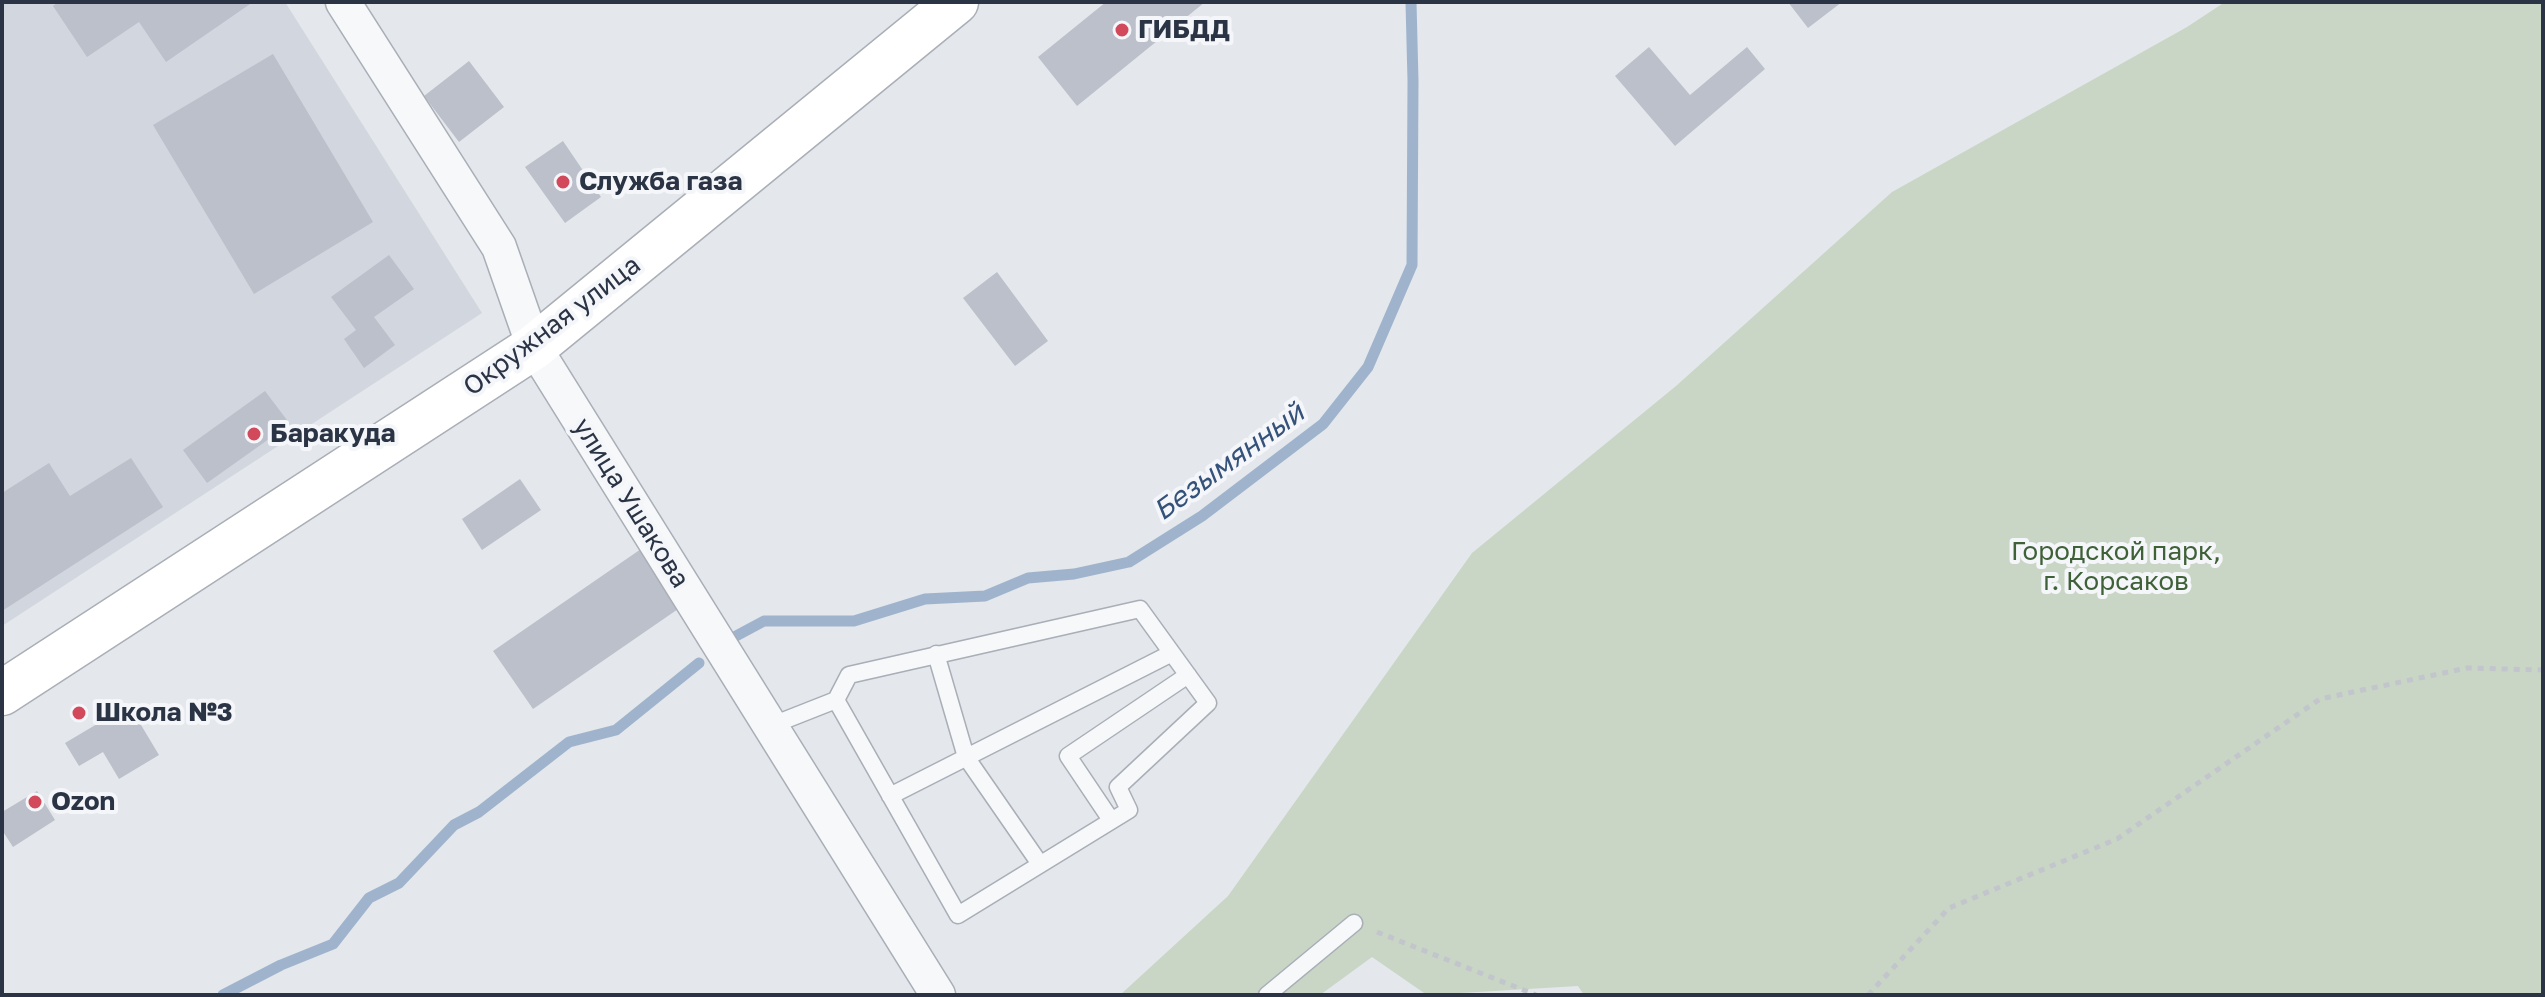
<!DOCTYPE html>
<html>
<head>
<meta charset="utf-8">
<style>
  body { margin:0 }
  #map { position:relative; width:2545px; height:997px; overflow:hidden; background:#e4e7ec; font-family:"Golos Text",sans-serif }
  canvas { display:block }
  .frame { position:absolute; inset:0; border:4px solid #2b3445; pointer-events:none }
</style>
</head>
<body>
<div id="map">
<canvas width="2545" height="997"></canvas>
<div class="frame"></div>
</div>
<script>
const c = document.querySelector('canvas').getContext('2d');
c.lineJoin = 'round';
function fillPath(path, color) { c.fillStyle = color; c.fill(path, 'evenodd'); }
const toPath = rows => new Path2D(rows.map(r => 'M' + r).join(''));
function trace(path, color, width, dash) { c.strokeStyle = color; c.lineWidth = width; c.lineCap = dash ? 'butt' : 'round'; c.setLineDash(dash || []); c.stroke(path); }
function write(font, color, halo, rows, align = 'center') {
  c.font = font + ' "Golos Text",sans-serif'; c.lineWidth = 8; c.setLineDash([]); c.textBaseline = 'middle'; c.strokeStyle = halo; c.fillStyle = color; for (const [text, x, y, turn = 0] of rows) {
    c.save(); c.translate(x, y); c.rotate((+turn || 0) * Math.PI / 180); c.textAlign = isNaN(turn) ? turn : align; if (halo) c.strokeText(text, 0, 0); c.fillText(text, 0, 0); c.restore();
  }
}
const built = toPath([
  [2,2,285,2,482,313,2,626]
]);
const green = toPath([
  [2225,2,2543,2,2543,995,1584,995,1578,986,1427,995,1372,957,1320,995,1120,995,1228,896,1472,553,1676,386,1892,192,2187,27]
]);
const stream = toPath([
  [736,636,764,621,854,621,925,599,985,596,1028,578,1074,574,1129,562,1202,516,1323,424,1368,367,1412,265,1413,81,1411,2],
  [223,995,281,965,333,944,369,898,399,883,454,825,479,812,569,742,616,730,699,663]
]);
const building = toPath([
  [58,2,253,2,166,62,139,22,87,57,53,6],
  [1106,2,1205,2,1077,106,1038,57],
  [1788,2,1842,2,1808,28],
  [1649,47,1690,95,1747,47,1765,69,1675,146,1615,76],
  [273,54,373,222,254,294,153,125],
  [469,61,504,107,459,142,424,96],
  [563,141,601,197,565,223,525,167],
  [389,255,414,289,374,317,395,345,364,368,344,339,356,330,331,297],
  [997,272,1048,341,1015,366,963,298],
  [265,391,290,424,207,483,183,450],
  [131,458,163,507,2,611,2,493,49,463,70,496],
  [520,479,541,510,482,550,462,519],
  [641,549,681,607,533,709,493,651],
  [129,705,159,755,119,779,103,752,79,766,65,743],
  [37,791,55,820,13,847,2,830,2,812]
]);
const path = toPath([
  [1377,932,1536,995],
  [1868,995,1949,908,2117,839,2320,699,2467,668,2543,670]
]);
const service = toPath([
  [936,654,966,757,1040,864],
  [770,726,836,700,849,675,1140,609,1208,703,1118,787,1129,810,958,915,836,700],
  [890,796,1172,653],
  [1111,820,1068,756,1188,675],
  [1267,995,1354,923]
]);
const minor = toPath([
  [343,2,499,247,534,347,938,995]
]);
const secondary = toPath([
  [2,693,534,347,956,2]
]);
const markers = [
  [1122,30,8,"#d1495b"],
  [563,182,8,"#d1495b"],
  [254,434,8,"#d1495b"],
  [79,713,8,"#d1495b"],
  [35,802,8,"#d1495b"]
];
const poiNames = [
  ["ГИБДД",1138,30],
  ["Служба газа",579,182],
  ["Баракуда",270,434],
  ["Школа №3",95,713],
  ["Ozon",51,802]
];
const streetNames = [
  ["Окружная улица",552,326,-37],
  ["улица Ушакова",631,503,58]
];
const parkNames = [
  ["Городской парк,",2116,552],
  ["г. Корсаков",2116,582]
];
const waterNames = [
  ["Безымянный",1229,462,-36]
];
fillPath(built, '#d2d6de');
fillPath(green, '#c9d6c5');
trace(stream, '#9fb4cc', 11);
fillPath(building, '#bbc0ca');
trace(service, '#a9aeb7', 19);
trace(minor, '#a9aeb7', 37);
trace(secondary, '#a9aeb7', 47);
trace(path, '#c2c5cb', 5, [6, 6]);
trace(service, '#f7f8fa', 16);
trace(minor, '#f7f8fa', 34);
trace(secondary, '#fff', 44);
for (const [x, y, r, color] of markers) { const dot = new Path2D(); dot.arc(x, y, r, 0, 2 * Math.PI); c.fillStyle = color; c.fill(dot); trace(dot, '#f4f6f9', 3); }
write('bold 26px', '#2b3445', '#f4f6f9', poiNames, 'left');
write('26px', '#2b3445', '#f4f6f9', streetNames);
write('26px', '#3f6138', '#f4f6f9', parkNames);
write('italic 28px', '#34527a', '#f4f6f9', waterNames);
</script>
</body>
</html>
